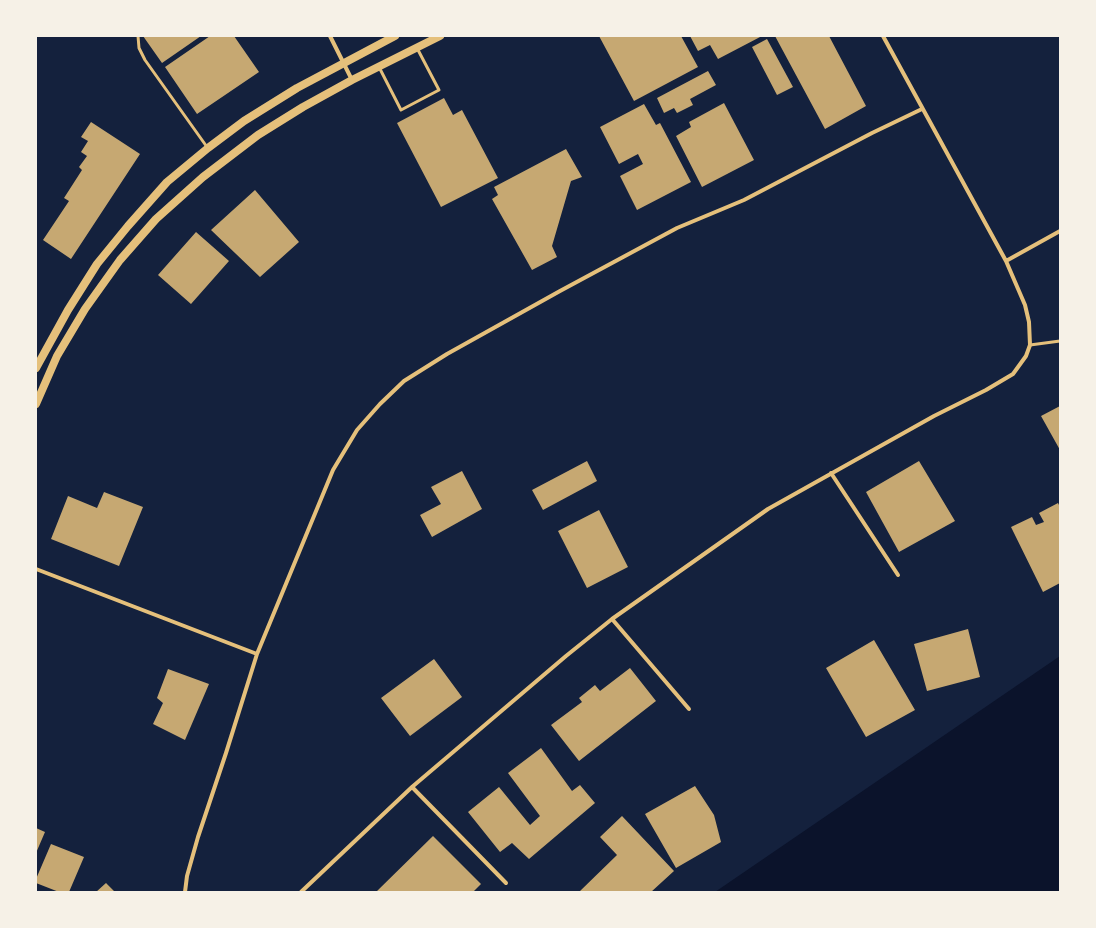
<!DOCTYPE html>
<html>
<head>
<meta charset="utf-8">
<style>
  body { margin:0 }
  #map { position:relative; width:1096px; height:928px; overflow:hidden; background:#14213d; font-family:Mulish,sans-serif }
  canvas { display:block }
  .frame { position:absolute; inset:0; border:37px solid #f6f1e7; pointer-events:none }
</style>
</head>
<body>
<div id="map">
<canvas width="1096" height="928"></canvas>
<div class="frame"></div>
</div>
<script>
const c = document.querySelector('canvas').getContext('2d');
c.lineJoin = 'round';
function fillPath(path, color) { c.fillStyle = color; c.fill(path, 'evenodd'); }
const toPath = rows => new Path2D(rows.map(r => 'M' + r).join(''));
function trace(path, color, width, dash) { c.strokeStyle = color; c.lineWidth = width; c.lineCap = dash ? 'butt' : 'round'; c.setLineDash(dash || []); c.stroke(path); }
const water = toPath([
  [1060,656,1060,892,715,892]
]);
const building = toPath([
  [143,36,201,36,162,63],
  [210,36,234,36,259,72,197,114,165,67],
  [599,36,681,36,698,67,634,101],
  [690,36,762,36,718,59,710,45,698,51],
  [775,36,829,36,866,106,825,129],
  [767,39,793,87,777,95,752,47],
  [708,71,716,85,690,99,693,105,677,113,674,108,664,113,657,98],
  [444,98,453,115,462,110,498,178,441,207,397,123],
  [724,103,754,160,702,187,676,136,691,127,689,122],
  [644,104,656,125,660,123,691,182,637,210,620,176,643,164,638,154,619,164,600,127],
  [91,122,140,154,71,259,43,240,69,201,64,198,82,170,79,167,87,156,81,152,88,141,81,137],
  [566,149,582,177,571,181,552,246,557,257,532,270,492,199,498,195,494,187],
  [255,190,299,242,260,277,211,230],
  [196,232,229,261,191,304,158,275],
  [1060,406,1060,450,1041,416],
  [587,461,597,481,543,510,532,490],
  [919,461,955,521,899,552,866,492],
  [462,471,482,509,432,537,420,515,441,504,431,487],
  [104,492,143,507,119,566,51,539,68,496,97,508],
  [1058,503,1060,507,1060,583,1043,592,1011,527,1032,517,1036,525,1044,522,1039,513],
  [599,510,628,567,587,588,558,531],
  [968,629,980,677,927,691,914,644],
  [874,640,915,710,866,737,826,668],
  [434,659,462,697,410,736,381,698],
  [630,668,656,701,579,761,551,725,582,702,579,698,595,685,600,691],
  [168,669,209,684,185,740,153,724,163,703,157,698],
  [541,748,572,791,580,785,595,803,529,859,512,843,500,852,468,812,499,787,530,825,540,816,508,773],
  [695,786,714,815,721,842,676,868,645,814],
  [622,816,674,871,651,892,579,892,617,855,600,837],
  [36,828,45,832,36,853],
  [433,836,481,884,473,892,376,892],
  [51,844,84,857,69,892,59,892,36,883,36,879],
  [106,883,115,892,96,892]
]);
const service = toPath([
  [138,36,139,48,145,60,207,147],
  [379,67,401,110,439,90,417,48],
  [1030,345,1060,341]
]);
const minor = toPath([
  [330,36,352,80],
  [1006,261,1060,231],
  [831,473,898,575],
  [36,569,257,654],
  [612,619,689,709],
  [412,787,506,883],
  [185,892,187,876,198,837,226,753,257,654,333,470,357,430,380,404,404,381,447,354,560,291,677,228,744,200,872,133,922,109],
  [301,892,412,787,566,656,612,619,768,509,934,416,986,390,1013,374,1026,356,1030,345,1029,322,1025,305,1006,261,883,36]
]);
const secondary = toPath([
  [36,368,68,310,97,264,128,226,167,182,208,148,244,121,297,88,395,36],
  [36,404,57,356,85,309,120,260,156,219,203,177,258,135,303,107,352,80,440,36]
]);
fillPath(water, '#0b132b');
fillPath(building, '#c6a872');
trace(service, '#e5c07b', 3);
trace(minor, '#e5c07b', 4);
trace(secondary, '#e5c07b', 8);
</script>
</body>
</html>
